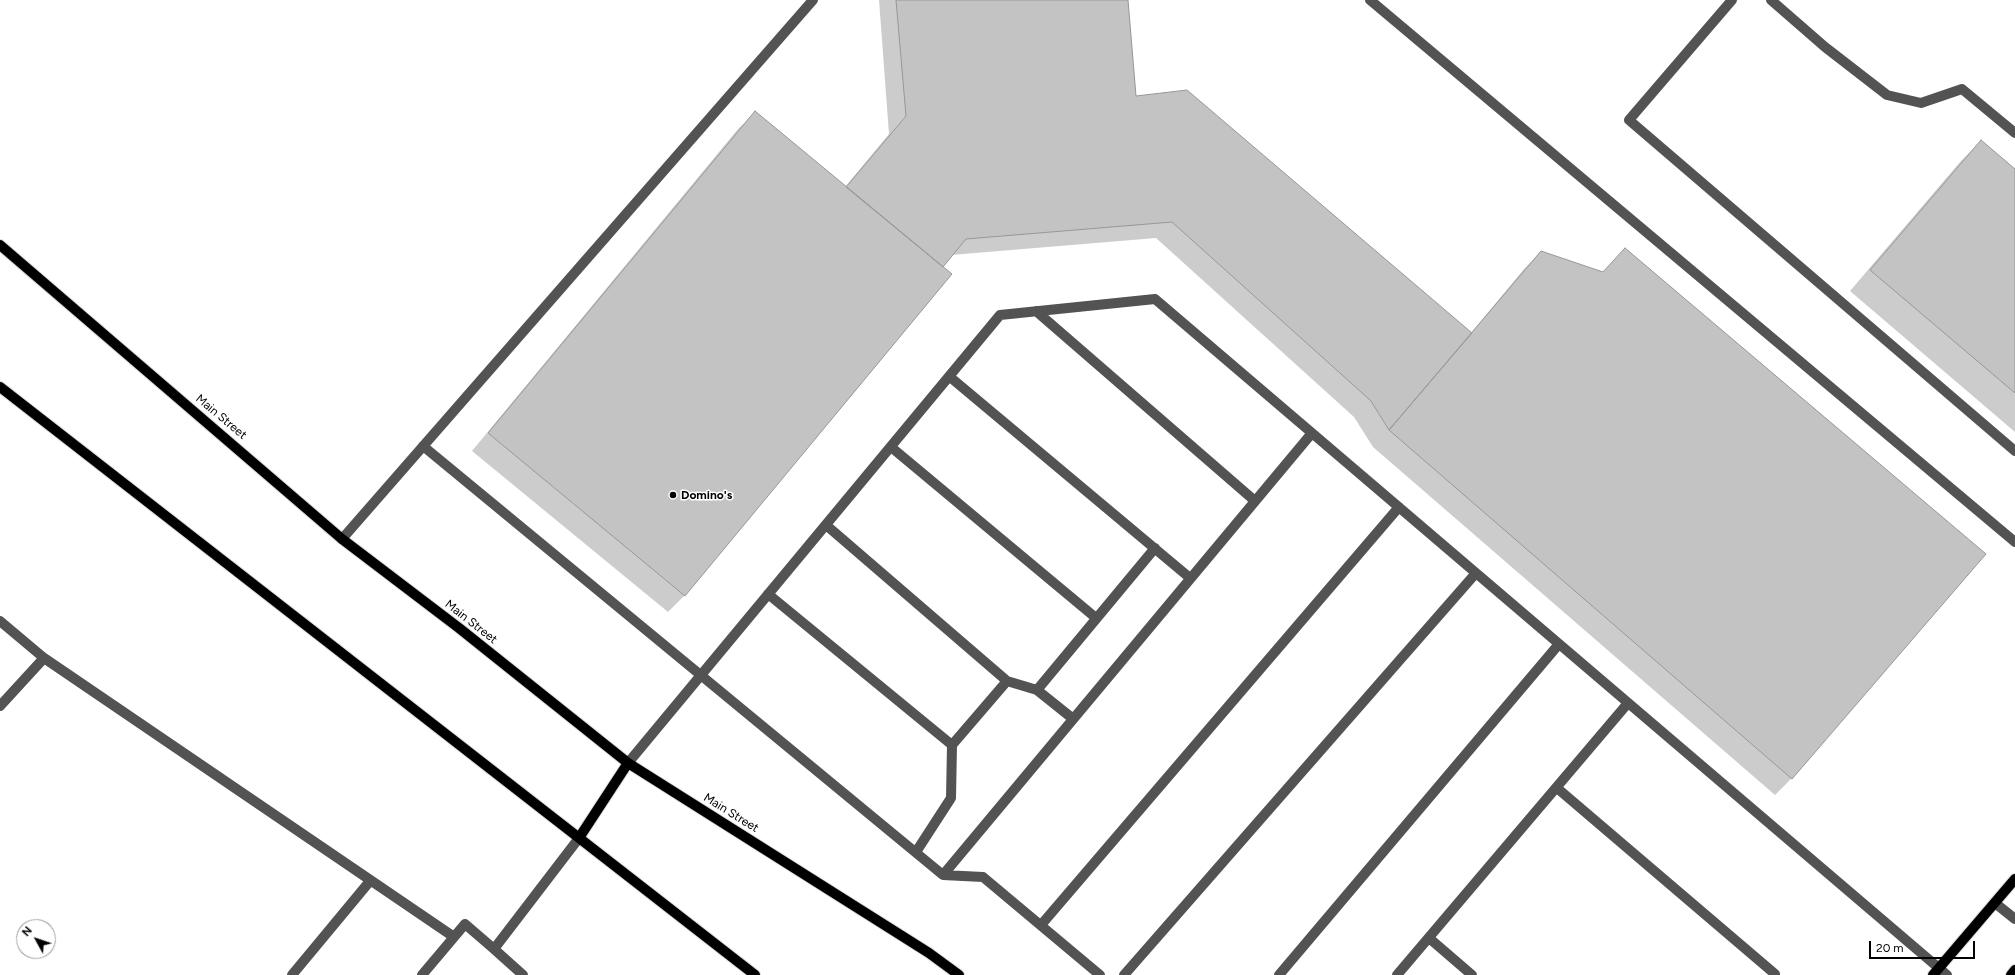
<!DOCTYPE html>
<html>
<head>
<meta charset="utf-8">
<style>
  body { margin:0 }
  #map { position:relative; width:2015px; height:975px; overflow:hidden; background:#fff; font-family:Figtree,sans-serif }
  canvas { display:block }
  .north { position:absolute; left:16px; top:919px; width:40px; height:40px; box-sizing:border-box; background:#fff; border:1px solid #999; border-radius:50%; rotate:310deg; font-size:11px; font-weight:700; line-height:16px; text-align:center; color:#000 }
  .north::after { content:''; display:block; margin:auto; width:14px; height:18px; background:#000; clip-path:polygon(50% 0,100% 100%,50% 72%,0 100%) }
  .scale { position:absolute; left:1869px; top:941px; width:106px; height:18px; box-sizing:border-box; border:2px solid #000; border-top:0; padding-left:5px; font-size:12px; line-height:14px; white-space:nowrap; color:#000; -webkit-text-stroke:3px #fff; paint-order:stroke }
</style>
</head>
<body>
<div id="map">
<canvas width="2015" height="975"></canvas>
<div class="north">N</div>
<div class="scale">20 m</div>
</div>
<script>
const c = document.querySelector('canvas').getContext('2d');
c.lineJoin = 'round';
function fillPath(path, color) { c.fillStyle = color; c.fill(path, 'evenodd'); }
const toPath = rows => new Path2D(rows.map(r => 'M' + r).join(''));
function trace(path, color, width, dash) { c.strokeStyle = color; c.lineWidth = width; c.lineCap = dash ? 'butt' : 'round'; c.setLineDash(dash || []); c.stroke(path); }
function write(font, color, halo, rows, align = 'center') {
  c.font = font + ' Figtree,sans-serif'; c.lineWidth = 3; c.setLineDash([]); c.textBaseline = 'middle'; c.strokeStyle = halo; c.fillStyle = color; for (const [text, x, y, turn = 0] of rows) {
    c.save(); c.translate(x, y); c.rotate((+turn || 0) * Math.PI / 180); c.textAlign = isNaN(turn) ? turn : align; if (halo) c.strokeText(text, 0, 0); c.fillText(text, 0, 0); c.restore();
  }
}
const shadow = toPath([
  [879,0,1127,0,1135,97,1471,333,1524,269,1541,252,1602,273,1625,249,1984,554,1791,779,1775,795,1373,447,1354,417,1156,238,951,255,941,268,950,274,684,596,668,612,472,451,738,129,755,113,845,187,889,134],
  [1981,141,2015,170,2015,432,1850,291,1960,162]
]);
const building = toPath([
  [896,0,1128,0,1136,96,1187,90,1472,333,1389,430,1371,401,1172,222,966,239,943,267,846,187,906,116,896,0],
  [755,111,952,274,685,596,488,433,755,111],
  [1981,140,2015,169,2015,393,1870,270,1981,140],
  [1625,248,1986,554,1792,779,1389,430,1541,251,1603,272,1625,248]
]);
const minor = toPath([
  [1370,0,2015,542],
  [1732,0,1629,120,2015,451],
  [1771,0,1825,47,1887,95,1921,103,1962,89,2015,133],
  [1036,311,1255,501],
  [950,377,1190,578],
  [423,446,943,875,983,877,1100,975],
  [891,447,1096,618],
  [826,525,1007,681],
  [342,539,813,0],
  [768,594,952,745,951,798,916,852],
  [0,621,44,658,454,937],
  [1037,690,1072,718],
  [0,706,44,658],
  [952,745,1007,681,1037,690,1155,548],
  [628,763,1000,315,1155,299,1947,975],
  [1557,788,1775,974],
  [943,875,1312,433],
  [1995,903,2015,919],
  [1041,925,1399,507],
  [1429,938,1472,975],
  [494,949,523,975],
  [292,975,370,881],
  [422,975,465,924,494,949,579,838],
  [1124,975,1476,573],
  [1279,975,1559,644],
  [1397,975,1628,703]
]);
const major = toPath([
  [0,245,342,539,459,628,628,763,929,953,959,975],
  [0,387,755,975],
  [579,838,628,763],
  [1933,975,2015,879],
  [2011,975,2015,970]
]);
const markers = [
  [673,495,4,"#000"]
];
const streetNames = [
  ["Main Street",221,417,40],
  ["Main Street",471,622,38],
  ["Main Street",731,813,32]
];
const poiNames = [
  ["Domino's",681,495]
];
fillPath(shadow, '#0003');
fillPath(building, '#c3c3c3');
trace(building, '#979797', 1);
trace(major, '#dbdbdb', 12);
trace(minor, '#535353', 10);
trace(major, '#000', 10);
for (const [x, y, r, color] of markers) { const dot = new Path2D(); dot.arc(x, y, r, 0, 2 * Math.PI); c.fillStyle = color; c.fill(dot); trace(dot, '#fff', 1.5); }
write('12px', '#000', '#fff', streetNames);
write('bold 12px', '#000', '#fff', poiNames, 'left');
</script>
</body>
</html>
